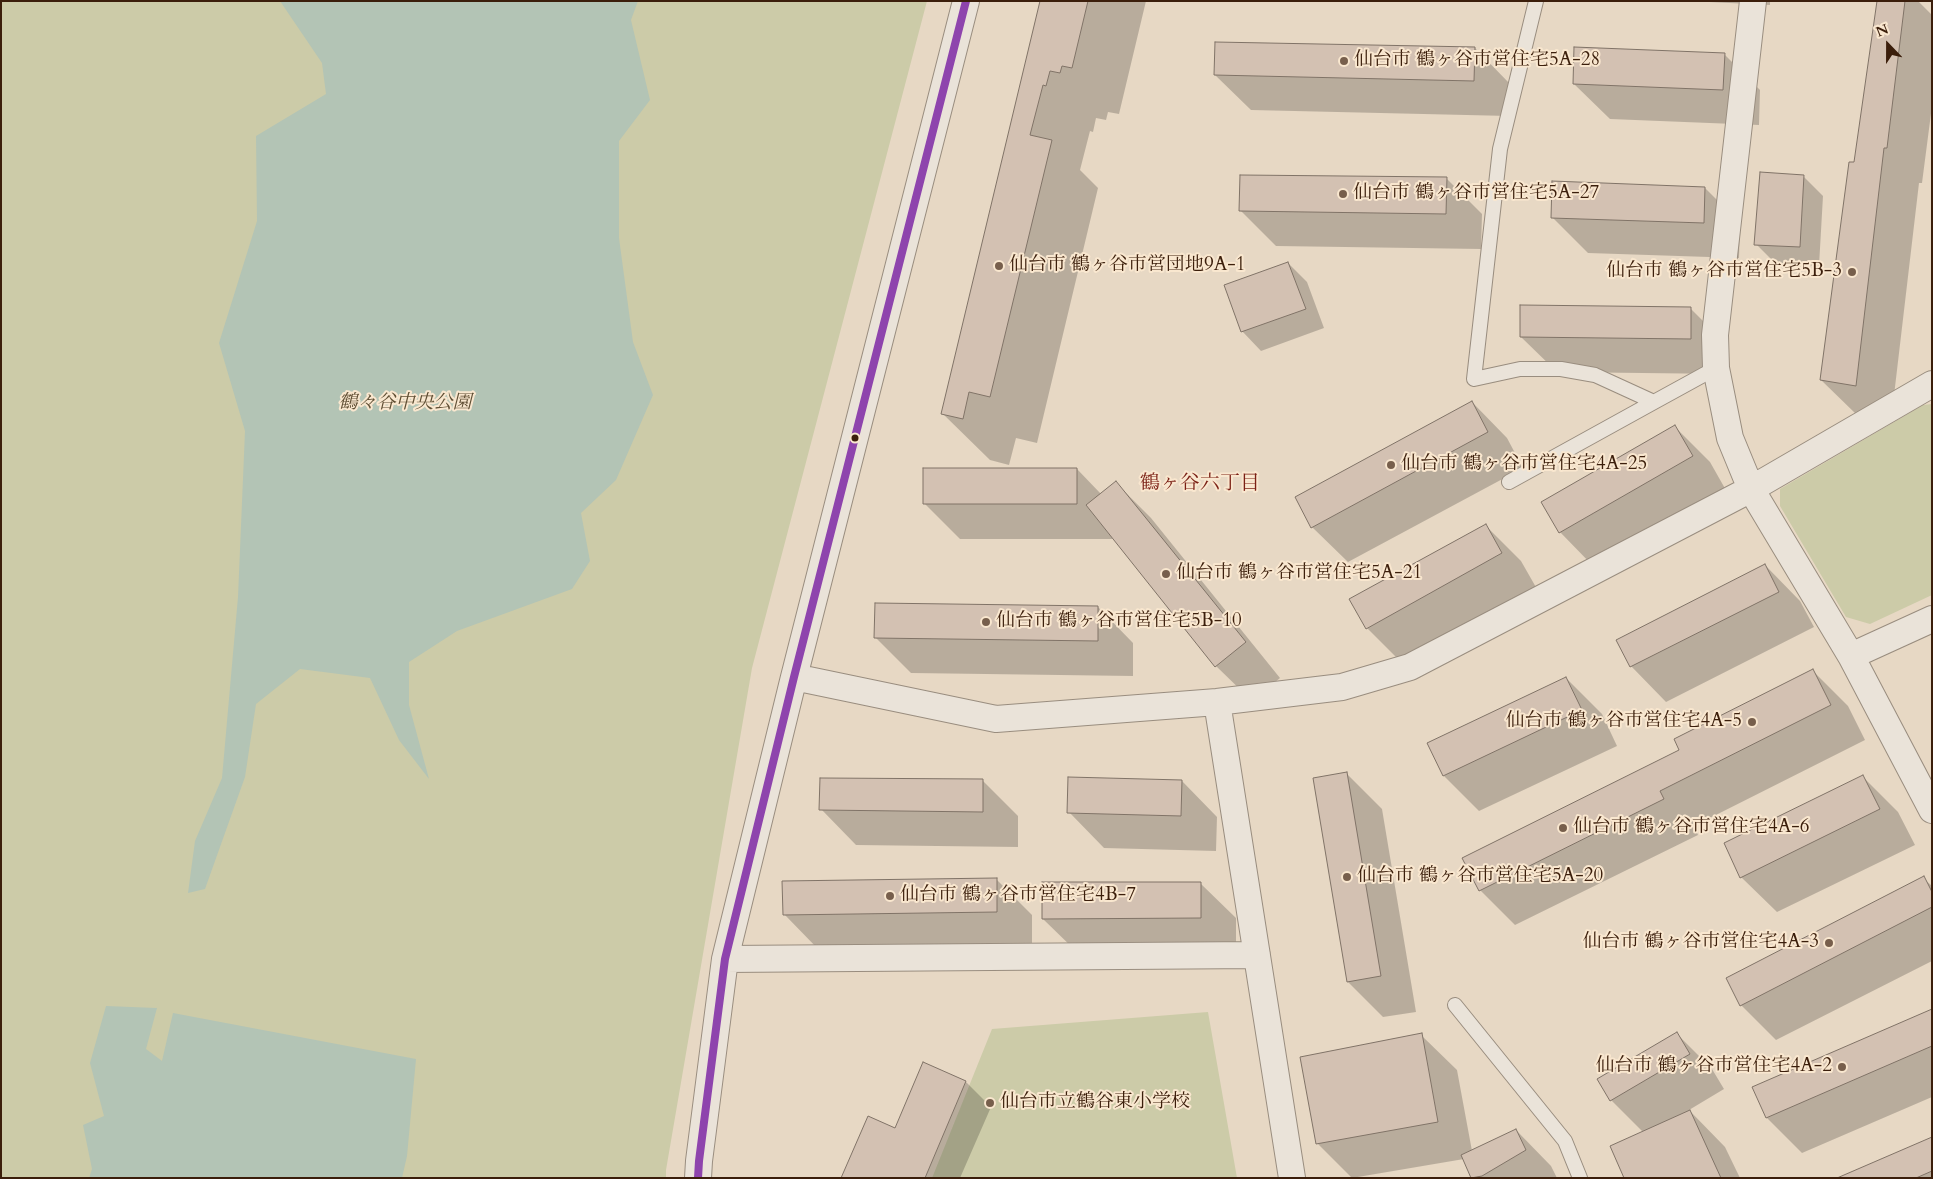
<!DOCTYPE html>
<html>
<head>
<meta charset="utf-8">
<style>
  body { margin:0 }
  #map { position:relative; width:1933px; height:1179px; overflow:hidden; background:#e7d8c4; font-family:Cardo,serif }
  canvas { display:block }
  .frame { position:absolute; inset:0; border:2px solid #3b1e0b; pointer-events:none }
  .north { position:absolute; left:1863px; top:20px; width:50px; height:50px; -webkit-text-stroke:4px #f9e7cf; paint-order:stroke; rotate:338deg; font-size:14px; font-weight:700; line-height:20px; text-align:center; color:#3b1e0b }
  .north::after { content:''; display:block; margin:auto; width:18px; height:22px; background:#3b1e0b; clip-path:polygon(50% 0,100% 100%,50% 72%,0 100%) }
</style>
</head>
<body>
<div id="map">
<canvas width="1933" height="1179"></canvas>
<div class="frame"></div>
<div class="north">N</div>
</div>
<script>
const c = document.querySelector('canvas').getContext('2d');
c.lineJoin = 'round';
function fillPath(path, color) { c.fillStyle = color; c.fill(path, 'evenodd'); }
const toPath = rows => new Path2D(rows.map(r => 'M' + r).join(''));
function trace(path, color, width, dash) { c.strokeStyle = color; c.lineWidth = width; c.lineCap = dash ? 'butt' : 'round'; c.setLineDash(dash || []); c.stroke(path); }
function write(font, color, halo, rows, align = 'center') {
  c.font = font + ' Cardo,"Noto Serif JP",serif'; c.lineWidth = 4; c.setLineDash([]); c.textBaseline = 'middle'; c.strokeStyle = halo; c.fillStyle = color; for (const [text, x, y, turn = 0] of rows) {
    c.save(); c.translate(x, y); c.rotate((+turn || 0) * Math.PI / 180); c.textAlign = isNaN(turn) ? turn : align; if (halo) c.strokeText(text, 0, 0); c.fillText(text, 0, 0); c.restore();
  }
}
const green = toPath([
  [1,1,927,1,752,668,666,1170,666,1178,1,1178],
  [1932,404,1932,595,1870,624,1846,617,1780,506,1780,489,1923,405],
  [1208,1012,1237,1178,932,1178,992,1029]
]);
const water = toPath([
  [280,1,638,1,631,20,650,100,619,141,619,238,633,342,653,395,616,480,581,513,590,561,572,589,457,631,409,662,409,705,429,779,399,740,370,678,300,669,256,704,245,777,205,889,188,893,195,841,222,778,238,597,245,431,219,343,257,221,256,136,326,94,322,63],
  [106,1006,157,1008,146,1049,162,1061,173,1013,416,1059,407,1156,402,1178,89,1178,92,1169,83,1125,104,1116,90,1063]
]);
const shadow = toPath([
  [1041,1,1146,1,1119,114,1108,112,1106,120,1096,118,1093,132,1090,131,1080,170,1098,188,1037,443,1016,438,1009,465,990,460,943,414],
  [1689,1,1770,1,1770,5],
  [1878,1,1918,1,1932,15,1932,106,1922,183,1919,183,1891,421,1857,415,1821,380,1855,163],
  [1475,48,1510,84,1509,116,1251,110,1215,75],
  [1724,54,1760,90,1759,125,1610,119,1574,84],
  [1804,177,1823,196,1819,266,1775,263,1756,244],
  [1446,178,1482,214,1481,249,1276,246,1240,210],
  [1705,188,1740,223,1739,258,1588,253,1552,217],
  [1288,263,1307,282,1324,328,1261,351,1242,331],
  [1691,309,1726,344,1726,374,1557,372,1521,337],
  [1472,402,1507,438,1523,468,1348,562,1312,527],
  [1675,427,1710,462,1727,492,1595,568,1560,532],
  [1077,469,1101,494,1116,483,1151,518,1280,678,1252,701,1216,666,1112,536,1112,539,960,539,924,503],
  [1485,525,1521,561,1537,589,1402,663,1367,628],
  [1765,565,1800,601,1814,627,1666,702,1631,666],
  [1098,607,1133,643,1133,676,911,673,876,638],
  [1813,671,1848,706,1865,740,1694,826,1698,835,1515,925,1480,890,1681,751],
  [1566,678,1602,714,1617,746,1479,811,1444,776],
  [1346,773,1382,809,1416,1012,1383,1017,1348,982],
  [1863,777,1898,812,1915,845,1777,912,1741,877],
  [983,781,1018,816,1018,847,856,845,821,809],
  [1182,781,1217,817,1216,851,1104,848,1069,812],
  [1923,878,1932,886,1932,961,1776,1040,1741,1005],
  [996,879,1032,915,1032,947,819,950,784,914],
  [1200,883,1236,918,1236,953,1079,954,1043,919],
  [1932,1010,1932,1097,1802,1153,1767,1118,1754,1088],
  [1677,1034,1712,1069,1724,1089,1689,1110,1725,1147,1740,1178,1625,1178,1643,1132,1611,1100],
  [1421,1035,1457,1070,1472,1151,1516,1130,1551,1166,1557,1178,1473,1178,1464,1159,1352,1178,1317,1143],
  [966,1082,991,1107,960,1178,843,1178,895,1130],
  [1932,1138,1932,1178,1840,1178]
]);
const building = toPath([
  [1040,1,1088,1,1072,68,1062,66,1060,73,1050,71,1046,86,1043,85,1030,135,1052,140,990,397,969,392,963,419,941,414,1040,1],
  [1877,1,1905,1,1887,148,1884,148,1856,386,1820,380,1849,162,1854,162,1877,1],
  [1215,42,1475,47,1474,81,1214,75,1215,42],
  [1574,47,1725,53,1723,90,1573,84,1574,47],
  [1760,172,1804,175,1800,247,1754,245,1760,172],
  [1240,175,1447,177,1446,214,1239,211,1240,175],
  [1552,181,1705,187,1704,223,1551,218,1552,181],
  [1288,262,1306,309,1241,332,1224,285,1288,262],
  [1520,305,1691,307,1691,339,1520,337,1520,305],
  [1472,401,1488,432,1311,528,1295,497,1472,401],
  [1675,425,1693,456,1559,533,1541,502,1675,425],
  [923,468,1077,468,1077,504,923,504,923,468],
  [1116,481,1246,642,1215,667,1086,505,1116,481],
  [1486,524,1502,553,1366,629,1349,599,1486,524],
  [1765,564,1779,592,1630,667,1616,640,1765,564],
  [875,603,1098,606,1098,641,874,638,875,603],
  [1813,669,1831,705,1660,791,1664,799,1479,891,1462,858,1679,750,1674,739,1813,669],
  [1566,677,1582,710,1443,776,1427,743,1566,677],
  [1347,772,1381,976,1347,982,1313,778,1347,772],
  [1863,775,1880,809,1740,878,1724,843,1863,775],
  [1068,777,1182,780,1181,816,1067,813,1068,777],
  [820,778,983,779,983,812,819,810,820,778],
  [1924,876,1932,892,1932,907,1740,1006,1726,978,1924,876],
  [997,878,997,912,783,915,782,881,997,878],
  [1042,882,1201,882,1201,918,1042,919,1042,882],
  [1932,1009,1932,1046,1766,1118,1752,1087,1932,1009],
  [1677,1032,1690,1054,1610,1101,1597,1079,1677,1032],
  [1422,1033,1438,1122,1316,1144,1300,1057,1422,1033],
  [923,1062,966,1081,925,1178,841,1178,868,1116,895,1128,923,1062],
  [1690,1110,1721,1178,1624,1178,1610,1146,1690,1110],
  [1516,1129,1526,1150,1482,1176,1471,1178,1461,1155,1516,1129],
  [1932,1137,1932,1171,1916,1178,1837,1178,1932,1137]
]);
const lane = toPath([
  [1536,1,1500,149,1474,379,1520,369,1561,369,1595,375,1654,402,1716,368],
  [1509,482,1654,402],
  [1455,1005,1565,1141,1580,1178]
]);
const street = toPath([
  [1753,1,1715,335,1716,368,1730,438,1751,489,1932,384],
  [1851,656,1932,619],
  [794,677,996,719,1217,702,1342,687,1410,667,1751,489,1851,656,1932,810],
  [1217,702,1292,1178],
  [725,959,1257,955],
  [698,1178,699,1161,725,959,794,677,966,1]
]);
const bus1 = toPath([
  [698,1178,699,1161,725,959,794,677,966,1]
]);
const markers = [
  [1344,61,5,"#775f4c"],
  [1343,194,5,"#775f4c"],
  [999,266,5,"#775f4c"],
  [1852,272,5,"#775f4c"],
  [855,438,4.5,"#3b1e0b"],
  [1391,465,5,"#775f4c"],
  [1166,574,5,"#775f4c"],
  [986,622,5,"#775f4c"],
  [1752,722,5,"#775f4c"],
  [1563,828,5,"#775f4c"],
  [1347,877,5,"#775f4c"],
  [890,896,5,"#775f4c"],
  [1829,943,5,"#775f4c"],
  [1842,1067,5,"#775f4c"],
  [990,1103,5,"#775f4c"]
];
const poiNames = [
  ["仙台市 鶴ヶ谷市営住宅5A-28",1354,61],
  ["仙台市 鶴ヶ谷市営住宅5A-27",1353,194],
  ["仙台市 鶴ヶ谷市営団地9A-1",1009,266],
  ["仙台市 鶴ヶ谷市営住宅5B-3",1842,272,"right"],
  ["仙台市 鶴ヶ谷市営住宅4A-25",1401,465],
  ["仙台市 鶴ヶ谷市営住宅5A-21",1176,574],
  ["仙台市 鶴ヶ谷市営住宅5B-10",996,622],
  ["仙台市 鶴ヶ谷市営住宅4A-5",1742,722,"right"],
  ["仙台市 鶴ヶ谷市営住宅4A-6",1573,828],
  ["仙台市 鶴ヶ谷市営住宅5A-20",1357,877],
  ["仙台市 鶴ヶ谷市営住宅4B-7",900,896],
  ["仙台市 鶴ヶ谷市営住宅4A-3",1819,943,"right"],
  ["仙台市 鶴ヶ谷市営住宅4A-2",1832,1067,"right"],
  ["仙台市立鶴谷東小学校",1000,1103]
];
const parkNames = [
  ["鶴々谷中央公園",405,404]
];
const neighbourhoodNames = [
  ["鶴ヶ谷六丁目",1200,484]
];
fillPath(green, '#cccba8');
fillPath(water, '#b3c4b5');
fillPath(shadow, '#0003');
fillPath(building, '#d3c1b2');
trace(building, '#807367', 1);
trace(lane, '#998d7f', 16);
trace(street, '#998d7f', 28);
trace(lane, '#eae3d9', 14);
trace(street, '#eae3d9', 26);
trace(bus1, '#8e44ad', 8);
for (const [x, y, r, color] of markers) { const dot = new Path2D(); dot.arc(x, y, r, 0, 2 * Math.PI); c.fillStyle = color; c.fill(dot); trace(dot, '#f9e7cf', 2); }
write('19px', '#3b1e0b', '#f9e7cf', poiNames, 'left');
write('italic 19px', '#604f34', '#f9e7cf', parkNames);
write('20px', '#7a1f14', '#f9e7cf', neighbourhoodNames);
</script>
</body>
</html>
